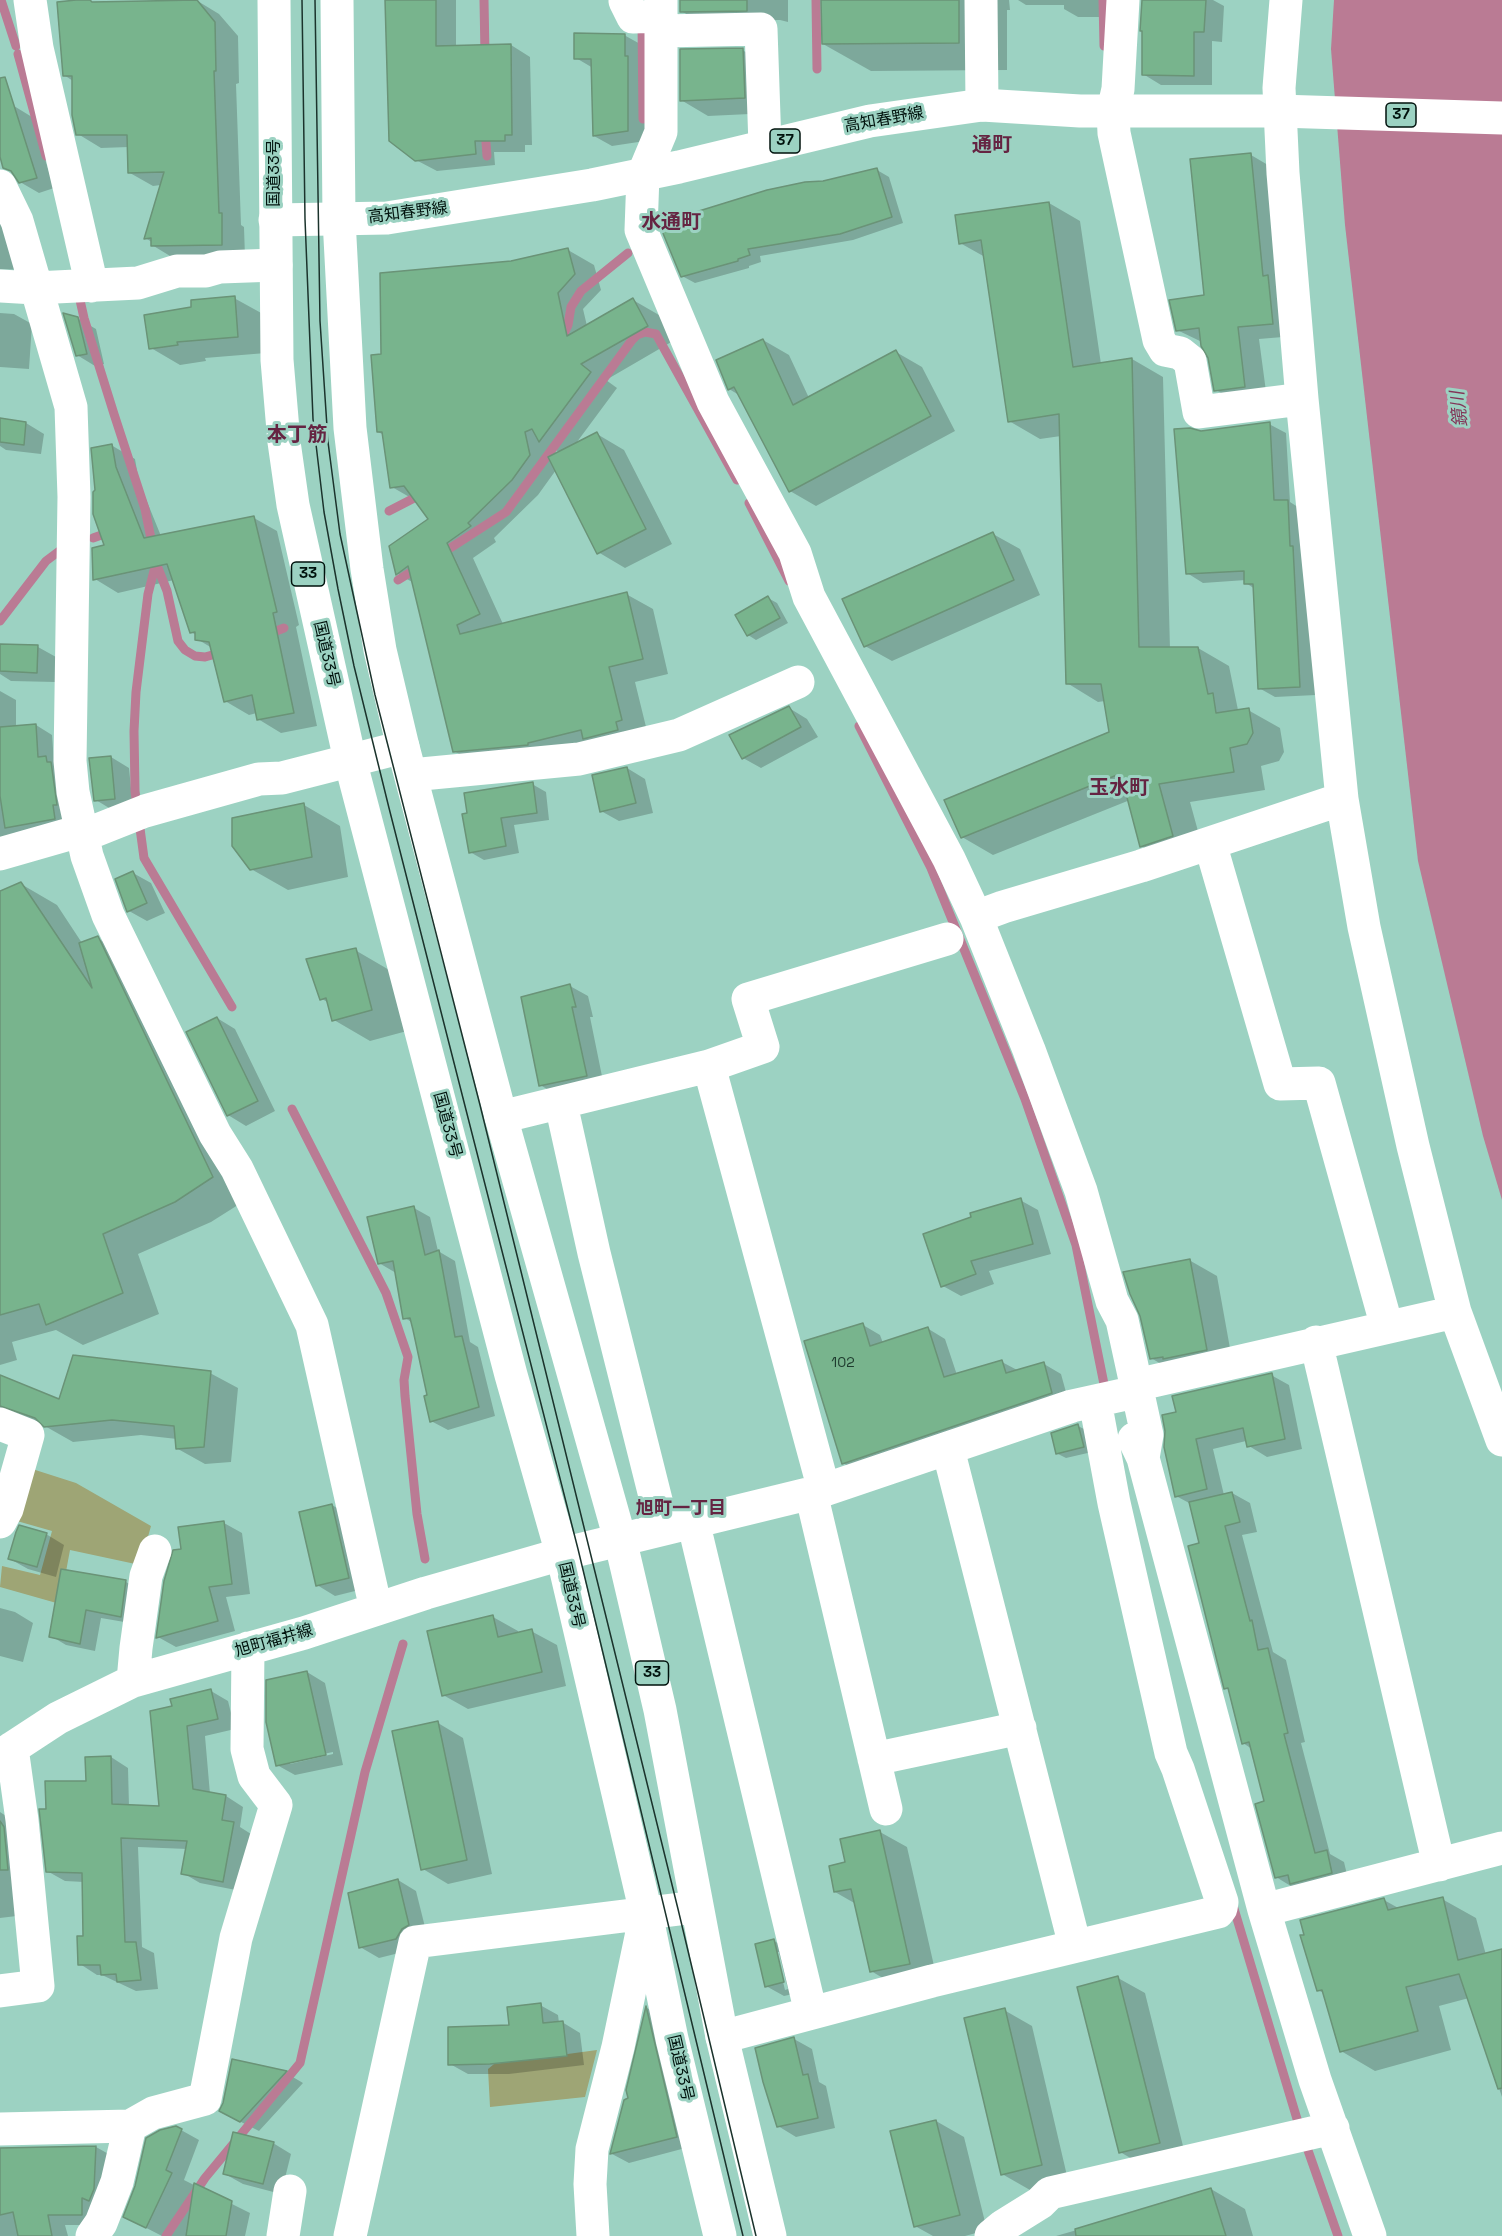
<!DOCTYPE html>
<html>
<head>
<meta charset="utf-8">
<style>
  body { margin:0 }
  canvas { display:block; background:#9cd2c2 }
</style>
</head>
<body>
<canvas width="1502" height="2236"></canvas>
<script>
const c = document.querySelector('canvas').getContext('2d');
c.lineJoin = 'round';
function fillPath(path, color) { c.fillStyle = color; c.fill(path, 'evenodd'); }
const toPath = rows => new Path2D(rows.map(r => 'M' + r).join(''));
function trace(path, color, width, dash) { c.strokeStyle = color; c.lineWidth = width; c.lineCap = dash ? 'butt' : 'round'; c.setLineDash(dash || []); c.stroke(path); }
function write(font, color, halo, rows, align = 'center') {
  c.font = font + ' "Space Grotesk","Noto Sans JP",sans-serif'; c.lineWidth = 6; c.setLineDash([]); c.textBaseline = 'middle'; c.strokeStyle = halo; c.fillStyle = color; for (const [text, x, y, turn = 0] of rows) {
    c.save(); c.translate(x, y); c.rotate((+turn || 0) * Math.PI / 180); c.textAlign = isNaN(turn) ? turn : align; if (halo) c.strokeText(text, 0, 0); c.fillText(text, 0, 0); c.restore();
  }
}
const green = toPath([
  [26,1467,76,1483,151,1526,140,1565,70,1550,60,1604,0,1587,2,1566,40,1575,52,1531,10,1519],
  [597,2050,585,2097,490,2107,488,2069,494,2064]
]);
const water = toPath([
  [1334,0,1502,0,1502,1200,1483,1136,1418,861,1345,225,1331,49]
]);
const shadow = toPath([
  [196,0,219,14,238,36,239,83,236,84,241,225,244,227,245,257,175,259,152,245,152,242,145,238,161,185,153,186,130,173,129,147,101,148,78,134,73,81,64,75,94,4],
  [385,0,456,0,456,47,511,45,530,57,532,145,525,145,525,152,494,152,495,165,437,171,416,160,387,22,385,20],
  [681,0,788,0,788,22,780,20,699,21,681,11],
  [823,0,1009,0,1010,10,1007,10,1007,70,871,71,823,44],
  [1018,0,1104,0,1104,17,1078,17,1064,9,1064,5,1026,5],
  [1142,0,1213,0,1224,6,1222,42,1212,41,1212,85,1161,85,1143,74],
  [624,35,642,45,642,66,645,68,645,141,612,146,594,136,593,68,576,58],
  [742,50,770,65,771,113,708,116,681,100],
  [14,106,32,117,54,188,39,193,20,182,0,152,0,111],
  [1251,155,1273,168,1295,336,1259,339,1267,399,1238,403,1216,390,1210,357,1202,342,1177,330,1205,296],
  [877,170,889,177,903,223,853,240,760,256,761,262,749,266,749,268,695,283,682,276,823,182],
  [0,193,30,270,0,269],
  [1049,203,1080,221,1101,364,1132,359,1163,377,1170,649,1198,648,1229,666,1238,710,1248,710,1280,728,1284,752,1279,761,1261,766,1265,790,1190,802,1204,853,1172,864,1141,846,1130,800,993,855,962,837,1111,733,1105,701,1098,702,1067,683,1061,436,1040,439,1009,421,985,257,960,243],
  [568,250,594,265,601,290,583,309,587,326,633,300,659,315,673,341,606,380,617,388,574,446,597,434,624,450,672,544,625,568,598,552,556,470,538,495,494,538,496,542,473,558,503,624,626,594,653,609,668,674,635,682,648,735,480,766,454,751,414,583,398,574,391,547,430,520,418,502,392,487,384,435,378,432,383,356,511,262],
  [550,447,561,453,553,457],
  [234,298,263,314,266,353,205,358,206,361,180,365,151,348,193,308],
  [0,313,14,314,32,324,29,369,0,367],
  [77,318,96,329,104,364,95,366,77,355],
  [763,340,789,355,809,398,896,352,922,367,955,431,816,506,790,491,739,395,729,389],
  [0,420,26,423,44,434,41,454,6,450,0,446],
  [1269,424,1286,433,1290,502,1304,511,1316,695,1275,697,1259,688,1255,589,1246,583,1246,580,1203,583,1187,573,1201,432],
  [111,445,135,459,139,482,161,536,254,518,277,531,299,625,296,627,317,726,281,733,258,719,257,713,249,715,225,701,212,648,197,639,196,635,191,632,174,580,118,593,95,579,106,546],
  [993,534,1020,549,1040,595,892,661,865,646],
  [768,598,777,603,788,623,756,640,748,635],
  [0,645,38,647,56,657,55,682,11,681,0,674],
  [0,691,16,700,16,727,36,725,52,735,54,762,71,828,0,840],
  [789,708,807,719,818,737,761,768,743,758],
  [111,757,129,768,133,809,114,811,96,800],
  [627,768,645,779,653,813,619,821,601,811],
  [532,784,546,792,549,820,514,825,519,853,484,860,470,852,463,815],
  [304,805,340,826,348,877,288,890,251,869],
  [133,873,151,883,165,913,147,921,129,911],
  [21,884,57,905,82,943,97,938,133,959,249,1198,211,1222,138,1254,159,1314,83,1345,56,1330,12,1342,17,1360,0,1365,0,892],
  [355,950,391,971,407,1031,370,1041,334,1020,329,1003,322,999],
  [570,986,588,996,593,1017,590,1017,604,1086,559,1096,540,1085],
  [217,1018,235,1029,275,1111,246,1126,228,1115,188,1032],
  [1020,1200,1038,1210,1051,1254,989,1271,994,1284,961,1296,943,1286],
  [414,1208,430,1217,438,1251,455,1261,470,1342,478,1347,495,1416,448,1430,431,1421,429,1397,413,1323,405,1318,396,1273,379,1263],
  [1189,1260,1217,1276,1233,1365,1178,1374,1151,1358,1142,1315],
  [863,1325,880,1335,883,1343,927,1328,945,1339,957,1375,1002,1362,1019,1371,1044,1364,1061,1374,1069,1403,861,1473,843,1463],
  [210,1373,238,1388,231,1462,205,1464,178,1449,177,1439,141,1435,73,1442,36,1421,0,1416,0,1377,60,1401],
  [1271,1375,1289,1385,1302,1449,1267,1457,1249,1446,1246,1441,1213,1449,1224,1495,1232,1493,1250,1503,1257,1532,1242,1535,1273,1652,1286,1660,1305,1742,1301,1743,1330,1854,1344,1862,1349,1883,1294,1888,1276,1877,1266,1802,1252,1749,1243,1743,1230,1691,1226,1688,1201,1545,1191,1504,1176,1496,1178,1413],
  [1078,1426,1086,1430,1092,1452,1066,1458,1058,1454],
  [332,1505,350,1516,367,1588,335,1596,317,1585],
  [224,1523,242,1533,250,1594,226,1597,235,1631,176,1647,158,1637,182,1551],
  [46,1534,64,1545,56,1577,28,1569,10,1559],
  [62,1570,126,1582,141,1591,136,1624,101,1618,95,1651,66,1645,51,1636],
  [0,1608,15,1612,33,1623,23,1662,0,1656],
  [493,1617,518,1631,518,1634,531,1631,557,1645,566,1686,468,1709,443,1695],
  [307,1672,325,1683,343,1765,295,1775,277,1765],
  [333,1752,333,1754,290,1764,290,1761],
  [211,1691,228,1701,235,1729,205,1736,210,1794,226,1796,243,1807,240,1827,251,1834,241,1891,200,1883,183,1873,187,1849,138,1847,142,1947,154,1953,158,1989,136,1991,102,1975,97,1975,80,1964,84,1937,84,1882,65,1881,47,1871,47,1811,87,1783,111,1757,128,1768,129,1806,161,1808,174,1707],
  [438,1723,463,1738,492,1874,448,1884,423,1869],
  [0,1812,6,1816,25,1915,0,1918],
  [880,1832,907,1847,937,1979,898,1987,871,1971,856,1904,835,1892,847,1864],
  [398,1880,416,1891,427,1935,415,1949,379,1958,360,1947],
  [1442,1899,1476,1918,1486,1955,1502,1951,1502,2097,1469,1998,1439,2006,1451,2050,1375,2071,1341,2051,1325,1994,1318,1990,1384,1900,1400,1909],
  [774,1941,792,1951,802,1992,784,1996,766,1986],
  [776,1952,779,1952,788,1989,785,1990],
  [1118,1978,1145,1993,1186,2158,1148,2168,1120,2152],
  [540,2005,558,2015,559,2023,562,2022,580,2033,584,2065,509,2074,468,2074,450,2064,511,2027],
  [647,2008,662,2017,693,2146,629,2163,612,2154,625,2101,630,2099,628,2090],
  [1004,2010,1032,2026,1068,2180,1030,2190,1002,2174],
  [794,2039,812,2049,819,2082,826,2086,835,2128,796,2137,778,2126],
  [233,2061,286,2073,303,2083,259,2131,239,2121,225,2103],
  [936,2121,964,2137,987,2230,965,2236,933,2236,915,2226],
  [181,2130,199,2140,184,2180,250,2213,245,2236,162,2236,125,2217],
  [273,2143,291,2154,281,2194,243,2184,225,2174],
  [96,2147,114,2157,100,2225,65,2225,68,2236,0,2236,0,2191],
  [1211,2189,1245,2209,1253,2236,1056,2236,1153,2208]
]);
const stream = toPath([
  [1,0,16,46],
  [484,0,485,55],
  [816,0,817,69],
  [1103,0,1104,46],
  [642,23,643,119],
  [18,54,46,156],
  [485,129,487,156],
  [78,291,84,318,114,414,145,509,156,563,148,594,136,692,134,731,135,791,137,807],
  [561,340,568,325,571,307,581,291,628,253],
  [749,503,789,581],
  [389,511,422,494],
  [93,538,110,532],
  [441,554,506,512,632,340,637,335,645,332,656,334,737,480],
  [156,563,167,591,178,641,185,650,195,656,205,657,223,652],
  [398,580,419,567],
  [0,621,46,561,62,549],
  [266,635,284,628],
  [859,726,931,868,1025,1099,1076,1245,1106,1394],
  [139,821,144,858,232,1007],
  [292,1109,386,1293,408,1357,404,1380,405,1396,417,1514,425,1559],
  [1232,1902,1297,2119,1338,2236],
  [166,2236,205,2178,300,2063,365,1772,403,1644]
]);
const building = toPath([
  [76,0,90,0,92,2,197,0,215,22,216,71,214,71,219,213,222,213,222,245,151,246,151,238,144,239,164,172,128,173,127,135,76,135,72,115,72,76,63,76,57,2,76,0],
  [385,0,436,0,436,46,511,44,512,135,505,135,505,141,475,141,476,154,415,161,389,141,385,0],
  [680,0,747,0,747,11,680,12,680,0],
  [821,0,959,0,959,43,822,44,821,0],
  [1142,0,1206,0,1204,32,1194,32,1194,76,1142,75,1142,31,1140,31,1142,0],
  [574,33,625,34,625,56,628,56,628,131,593,136,591,59,574,59,574,33],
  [743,48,745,98,680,101,680,49,743,48],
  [5,77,37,178,19,183,11,171,3,168,0,157,0,78,5,77],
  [1251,153,1263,276,1268,275,1273,324,1238,327,1245,387,1214,391,1208,358,1201,346,1199,328,1176,331,1169,300,1204,295,1190,159,1251,153],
  [877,168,892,217,840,234,748,249,750,255,738,259,738,261,681,277,660,226,660,223,767,190,805,182,823,181,877,168],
  [1049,202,1073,367,1132,358,1139,647,1198,647,1208,694,1213,693,1216,713,1249,708,1253,733,1247,744,1230,748,1234,772,1159,784,1173,836,1140,847,1125,790,1119,791,1117,775,961,838,944,800,1109,732,1101,684,1066,684,1059,414,1008,422,981,240,959,244,955,215,1049,202],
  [568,248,575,274,558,293,567,336,633,298,648,326,581,364,591,372,539,442,532,429,525,432,530,455,512,480,468,523,471,526,447,543,480,614,457,625,460,634,627,592,643,659,609,667,622,720,616,722,618,730,583,739,581,730,528,743,528,745,453,752,408,566,396,575,389,546,428,519,404,486,390,488,382,432,377,432,371,355,381,354,380,273,511,261,568,248],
  [235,296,238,337,177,342,178,345,149,349,144,315,191,307,191,300,235,296],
  [63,313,78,317,87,354,76,356,63,313],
  [763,339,793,405,896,350,931,416,789,492,734,387,728,390,716,360,763,339],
  [0,418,26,422,24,445,0,442,0,418],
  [1270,422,1274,500,1288,500,1290,546,1293,546,1300,687,1258,689,1253,584,1244,584,1244,571,1186,574,1174,429,1190,428,1201,431,1270,422],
  [597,432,646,529,597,554,548,457,597,432],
  [112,444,116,467,144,538,254,516,277,612,273,613,294,713,257,720,252,695,224,702,209,642,195,640,195,632,190,633,167,564,93,580,92,548,104,545,93,514,93,492,95,490,91,448,112,444],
  [993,532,1014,580,864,647,842,599,993,532],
  [768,596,780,618,747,636,735,615,768,596],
  [0,644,38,645,37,673,0,671,0,644],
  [789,706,801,727,742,759,729,735,789,706],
  [36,724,38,757,46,756,47,762,51,762,57,805,53,805,55,819,5,828,0,796,0,727,36,724],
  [111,756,115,799,94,801,89,758,111,756],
  [627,767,636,803,600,812,592,775,627,767],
  [533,782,537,813,501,818,506,846,469,853,462,814,467,813,464,793,533,782],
  [304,803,312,857,250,870,232,846,232,818,304,803],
  [133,871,147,903,127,912,115,879,133,871],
  [21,882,92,988,79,943,98,936,213,1177,175,1202,103,1234,123,1293,46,1325,39,1304,0,1315,0,891,21,882],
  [356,948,372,1010,332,1021,326,998,320,1000,306,959,356,948],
  [570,984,576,1007,572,1007,587,1076,539,1086,521,997,570,984],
  [217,1017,258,1101,227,1116,186,1032,217,1017],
  [1021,1198,1033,1244,971,1261,976,1274,941,1287,923,1234,971,1217,970,1213,1021,1198],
  [414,1206,425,1255,439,1250,455,1337,462,1336,479,1407,430,1422,424,1396,427,1395,413,1330,410,1318,403,1319,393,1261,378,1264,367,1217,414,1206],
  [1190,1259,1207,1350,1163,1359,1163,1357,1150,1359,1140,1316,1130,1294,1123,1272,1190,1259],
  [863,1323,870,1346,928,1327,944,1377,1002,1360,1006,1373,1044,1362,1052,1393,842,1464,804,1341,863,1323],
  [73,1355,211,1371,204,1447,176,1449,174,1426,112,1420,44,1427,35,1418,0,1406,0,1375,59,1399,73,1355],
  [1272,1373,1285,1439,1247,1447,1243,1428,1196,1439,1207,1489,1175,1497,1164,1447,1165,1431,1162,1415,1176,1412,1172,1396,1272,1373],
  [1078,1424,1084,1447,1056,1454,1051,1433,1078,1424],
  [1232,1492,1240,1522,1225,1526,1250,1621,1252,1620,1258,1650,1268,1648,1288,1733,1284,1734,1315,1853,1327,1850,1332,1873,1290,1884,1288,1875,1275,1878,1255,1804,1264,1801,1249,1742,1242,1744,1228,1688,1224,1689,1188,1546,1199,1543,1189,1502,1232,1492],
  [332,1504,349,1578,316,1586,299,1512,332,1504],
  [224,1521,232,1584,209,1587,218,1621,156,1638,164,1581,173,1550,181,1549,178,1527,224,1521],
  [19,1525,47,1533,37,1567,8,1559,16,1532,19,1525],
  [61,1569,126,1580,121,1617,86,1610,80,1644,49,1637,61,1569],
  [493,1615,498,1637,532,1629,542,1672,442,1696,427,1631,493,1615],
  [307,1671,326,1755,276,1766,266,1722,266,1680,307,1671],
  [211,1689,218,1719,187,1726,193,1789,226,1795,222,1820,234,1822,223,1882,181,1874,187,1841,121,1838,125,1942,136,1942,141,1980,117,1982,116,1974,101,1975,100,1965,78,1965,77,1936,83,1936,82,1873,46,1872,39,1809,46,1809,45,1781,86,1781,85,1757,111,1756,112,1804,159,1806,150,1711,172,1706,170,1699,211,1689],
  [438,1721,467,1860,421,1870,392,1731,438,1721],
  [0,1821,4,1827,8,1870,0,1870,0,1821],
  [880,1830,910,1964,870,1972,851,1889,834,1892,829,1866,845,1862,840,1839,880,1830],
  [398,1879,409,1925,402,1929,396,1939,359,1948,348,1893,398,1879],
  [1443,1897,1458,1960,1502,1949,1502,2088,1498,2089,1459,1974,1406,1987,1418,2031,1340,2052,1322,1990,1317,1991,1300,1935,1304,1935,1300,1920,1384,1898,1388,1910,1443,1897],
  [774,1939,784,1982,765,1987,755,1944,774,1939],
  [1118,1976,1160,2143,1119,2153,1077,1987,1118,1976],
  [541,2003,543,2023,563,2021,567,2056,490,2064,448,2065,448,2027,509,2025,507,2007,541,2003],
  [646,2006,677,2137,610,2154,624,2100,628,2098,626,2090,646,2006],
  [1005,2008,1042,2165,1001,2175,964,2018,1005,2008],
  [794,2037,803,2075,808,2074,818,2118,777,2127,763,2082,755,2048,794,2037],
  [232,2059,287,2071,240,2122,219,2111,223,2103,232,2059],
  [936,2120,960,2215,914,2227,890,2131,936,2120],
  [176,2126,182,2129,166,2170,172,2173,146,2228,123,2217,135,2186,146,2138,160,2130,176,2126],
  [233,2132,274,2142,263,2184,223,2174,233,2132],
  [96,2146,94,2189,89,2201,82,2198,82,2215,48,2215,52,2236,18,2236,13,2212,0,2215,0,2148,96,2146],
  [194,2183,232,2201,226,2236,186,2236,194,2183],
  [1211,2188,1226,2236,1076,2236,1075,2229,1211,2188]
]);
const minor = toPath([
  [30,0,37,48,92,286],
  [661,0,661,132,643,175,641,230,713,402,795,553,809,597,949,859,976,917,1029,1050,1081,1191,1112,1301,1122,1320,1147,1435,1143,1458],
  [981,0,982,105],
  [1123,0,1118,89,1113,111,1114,133,1159,340,1165,350,1180,353,1190,361,1199,412,1302,399],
  [1286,0,1279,88,1283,173,1302,399,1342,799,1364,927,1413,1146,1455,1312,1502,1440],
  [625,1,633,17,661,16],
  [661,31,761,29,765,146],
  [0,186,17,221,71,407,74,497,70,761,73,792,87,856,108,915,215,1134,237,1169,312,1325,376,1609],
  [0,286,35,288,138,283,177,271,206,271,220,267,276,265],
  [411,775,579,759,679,735,798,682],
  [82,836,145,811,259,779,282,778,403,747],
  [1210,843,1280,1084,1319,1083,1387,1327],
  [0,854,80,831],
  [976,917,1003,907,1141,866,1342,799],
  [709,1066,824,1490],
  [561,1104,594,1253,663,1528],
  [501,1117,709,1066,763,1047,748,999,947,939],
  [1316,1342,1439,1865],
  [1136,1385,1455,1312],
  [0,1424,28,1435,7,1509,0,1522],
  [1134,1439,1143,1458,1264,1910,1315,2080,1370,2236],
  [948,1449,1075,1946],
  [811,1493,886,1809],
  [693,1521,811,2013],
  [133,1681,136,1648,146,1576,155,1551],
  [0,1756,58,1718,133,1681,304,1633,426,1593,562,1554,824,1490,1072,1406,1122,1395],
  [874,1759,1020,1728],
  [1264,1910,1502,1848],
  [0,1991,38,1986,22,1820,12,1748],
  [722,2037,932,1981,1218,1912,1221,1908,1222,1902,1178,1769,1171,1753,1114,1503,1095,1401],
  [0,2129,130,2126,153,2113,205,2099,236,1938,276,1805,254,1776,247,1749,248,1648],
  [92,2236,101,2223,117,2182,130,2126],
  [283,2236,290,2191],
  [350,2236,415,1942,696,1907],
  [593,2236,590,2184,592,2149,618,2047,646,1913],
  [991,2236,1003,2226,1040,2203,1050,2193,1333,2128]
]);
const major = toPath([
  [275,220,387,218,592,185,679,167,870,121,982,105,1080,111,1279,111,1502,118]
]);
const highway = toPath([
  [274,0,277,360,284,442,293,505,350,760,511,1375,562,1554,646,1913,672,2039,720,2236],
  [337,0,339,219,350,428,367,569,380,650,403,747,501,1117,620,1539,660,1710,722,2037,770,2236]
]);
const tram = toPath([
  [302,0,305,219,313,419,324,512,338,589,354,666,389,808,578,1549,743,2236],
  [315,0,320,321,328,442,340,534,375,695,480,1105,678,1909,756,2236]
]);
const numberNames = [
  ["102",843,1363]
];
const shields = [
  [1401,115,30],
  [785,141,30],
  [308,574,33],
  [652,1673,33]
];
const shieldNames = [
  ["37",1401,115],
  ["37",785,141],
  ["33",308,574],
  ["33",652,1673]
];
const streetNames = [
  ["高知春野線",884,120,-10],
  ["国道33号",275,173,-90],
  ["高知春野線",408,213,-7],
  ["国道33号",326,654,77],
  ["国道33号",447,1125,75],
  ["国道33号",571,1595,77],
  ["旭町福井線",274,1641,-16],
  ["国道33号",680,2068,77]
];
const waterNames = [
  ["鏡川",1460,409,-96]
];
const neighbourhoodNames = [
  ["旭町一丁目",681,1509]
];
const quarterNames = [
  ["通町",992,146],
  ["水通町",671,223],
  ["本丁筋",297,436],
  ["玉水町",1119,789]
];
fillPath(green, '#9ea575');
fillPath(water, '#ba7b94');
fillPath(shadow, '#0003');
trace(stream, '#ba7b94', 9);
fillPath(building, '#78b48d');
trace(building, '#6a9377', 1.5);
trace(minor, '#fff', 33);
trace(major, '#fff', 33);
trace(highway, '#fff', 33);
trace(tram, '#1b332c', 1.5);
write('14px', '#1e3a2d', null, numberNames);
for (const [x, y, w] of shields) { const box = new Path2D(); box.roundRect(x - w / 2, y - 12, w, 24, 4.5); c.fillStyle = '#9cd2c2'; c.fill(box); trace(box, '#00120d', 1.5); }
write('bold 15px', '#00120d', null, shieldNames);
write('16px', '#00120d', '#9cd2c2', streetNames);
write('italic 18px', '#823457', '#9cd2c2', waterNames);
write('bold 18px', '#652442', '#9cd2c2', neighbourhoodNames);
write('bold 20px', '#652442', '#9cd2c2', quarterNames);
</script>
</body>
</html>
